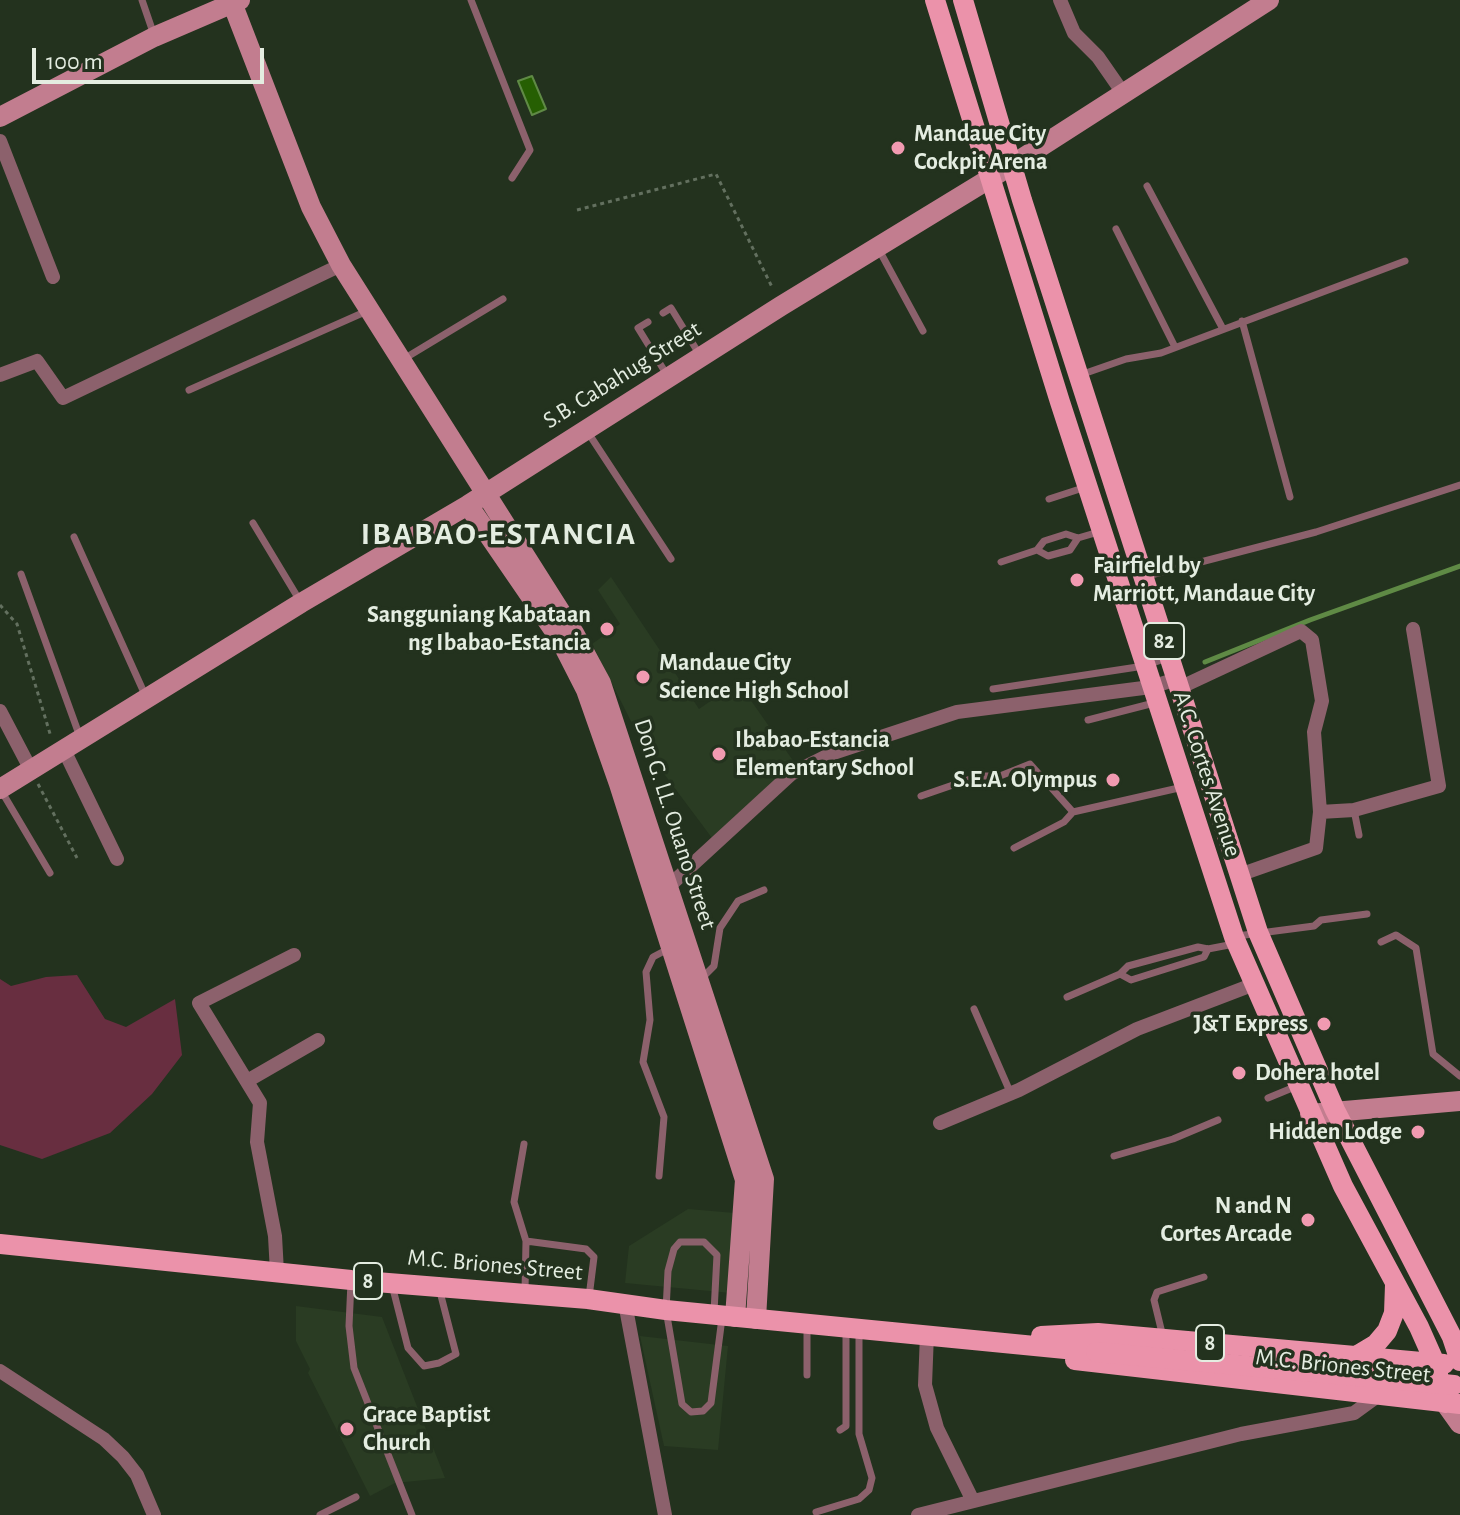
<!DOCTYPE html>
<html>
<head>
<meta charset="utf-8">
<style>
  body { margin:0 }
  #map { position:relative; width:1460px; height:1515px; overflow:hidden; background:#23321e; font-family:"Alegreya Sans",sans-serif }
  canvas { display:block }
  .scale { position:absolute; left:32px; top:48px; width:232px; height:36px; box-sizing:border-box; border:4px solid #e4ede1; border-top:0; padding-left:10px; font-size:24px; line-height:28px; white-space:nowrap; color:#e4ede1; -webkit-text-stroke:6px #23321e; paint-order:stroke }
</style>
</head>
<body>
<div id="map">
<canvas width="1460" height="1515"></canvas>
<div class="scale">100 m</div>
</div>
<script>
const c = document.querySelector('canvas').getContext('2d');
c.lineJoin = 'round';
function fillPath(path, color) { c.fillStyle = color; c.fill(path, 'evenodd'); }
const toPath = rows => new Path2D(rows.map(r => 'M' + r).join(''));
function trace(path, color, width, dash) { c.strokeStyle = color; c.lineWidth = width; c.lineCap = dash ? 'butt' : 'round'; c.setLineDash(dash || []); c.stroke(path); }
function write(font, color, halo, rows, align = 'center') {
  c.font = font + ' "Alegreya Sans",sans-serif'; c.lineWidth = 7; c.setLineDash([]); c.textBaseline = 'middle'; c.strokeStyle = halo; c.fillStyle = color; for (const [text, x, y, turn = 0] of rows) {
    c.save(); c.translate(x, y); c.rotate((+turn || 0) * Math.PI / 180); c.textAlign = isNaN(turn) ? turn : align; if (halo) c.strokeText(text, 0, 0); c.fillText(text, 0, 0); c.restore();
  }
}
const built = toPath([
  [611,577,699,709,738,682,794,762,712,838,644,747,592,644,620,624,598,590],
  [688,1209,735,1213,731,1293,625,1283,629,1246],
  [296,1306,382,1317,445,1478,395,1483,370,1496,308,1373,310,1369,296,1341],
  [640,1336,728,1346,718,1450,664,1446]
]);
const green = toPath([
  [77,975,105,1019,126,1027,175,999,182,1055,152,1094,110,1133,42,1159,0,1145,0,979,11,986,46,977]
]);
const water = toPath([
  [532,76,546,109,532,115,518,81,532,76]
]);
const stream = toPath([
  [1205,662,1310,620,1460,566]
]);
const path = toPath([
  [577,210,716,174,773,289],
  [0,605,17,624,51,737],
  [38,784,77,858]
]);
const lane = toPath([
  [142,0,154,35],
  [471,0,530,150,512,178],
  [1147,186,1223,329],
  [1116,229,1175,347],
  [878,248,923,331],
  [663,313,671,308,701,357],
  [1242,321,1290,497],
  [648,322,638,328,667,375],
  [402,360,503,299],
  [1083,374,1126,359,1161,353,1405,261],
  [189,390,367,311],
  [587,431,671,559],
  [1049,499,1086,487],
  [253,523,300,601],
  [74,537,146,697],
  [1037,550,1048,556,1070,550,1078,538],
  [1001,562,1037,550,1044,541,1066,534,1078,538,1102,531],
  [21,574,80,737],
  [1147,576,1316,532,1460,485],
  [993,689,1144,666,1167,658],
  [1088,720,1154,703],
  [2,792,50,873],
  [921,796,979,776,1000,776,1030,764,1073,812],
  [1354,810,1359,835],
  [1014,848,1064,822,1073,812,1183,787],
  [1237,936,1314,926,1321,920,1367,914],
  [1381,942,1396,935,1416,948,1433,1054,1460,1076],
  [1120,974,1131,980,1204,957,1208,949],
  [700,980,714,966,720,928,738,901,764,890],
  [1067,997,1120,974,1128,966,1198,947,1208,949,1234,944],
  [974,1009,1011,1094],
  [1268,1098,1297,1086],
  [524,1144,514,1202,526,1241,586,1249,594,1257,589,1297],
  [1114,1156,1173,1139,1218,1120],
  [659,1176,664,1117,643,1062,650,1020,646,972,653,957,670,948],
  [351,1282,349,1326,354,1368,412,1515],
  [392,1285,408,1348,424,1366,439,1363,456,1354,439,1288],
  [525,1291,526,1241],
  [714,1312,717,1255,704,1242,680,1242,674,1249,668,1271,666,1310,682,1404,691,1412,703,1411,711,1403,722,1318],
  [807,1325,807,1375],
  [1163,1337,1154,1300,1157,1292,1204,1277],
  [840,1430,846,1426,846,1329],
  [816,1512,859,1499,869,1490,872,1478,859,1434,859,1329],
  [320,1515,356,1497]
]);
const street = toPath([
  [1060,0,1074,33,1098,57,1123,93],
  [0,141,53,277],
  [0,375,37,361,63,398,341,265],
  [1179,688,1301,631,1312,640,1322,701,1314,732,1320,812,1316,848,1239,875],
  [0,711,31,770],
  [64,750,117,859],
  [1320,812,1354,810,1439,786,1413,629],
  [668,887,791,774,833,753,957,712,1151,687,1177,679],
  [247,1081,318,1040],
  [940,1123,1019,1090,1137,1029,1252,985],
  [277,1272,275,1236,257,1142,260,1103,199,1003,294,955],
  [625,1303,665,1515],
  [927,1334,925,1385,937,1428,972,1499],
  [0,1371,104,1439,123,1457,137,1475,154,1515],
  [918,1515,1241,1434,1354,1413,1376,1397]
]);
const secondary = toPath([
  [231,0,311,207,341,265,574,633,601,683,764,1179,756,1319],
  [0,117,154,37,240,0],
  [468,505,560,639,586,690,619,784,745,1180,735,1317],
  [0,789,301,603,468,505,781,306,1012,165,1269,0],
  [1310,1114,1460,1101],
  [1445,1403,1460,1424]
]);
const primary = toPath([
  [935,0,1060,402,1234,937,1343,1186,1419,1327,1435,1363,1445,1403],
  [963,0,1022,200,1258,932,1335,1110,1452,1337,1460,1361],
  [0,1244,351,1280,588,1299,666,1310,1096,1352],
  [1041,1336,1098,1333,1444,1364],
  [1356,1356,1376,1344,1387,1331,1394,1313,1395,1285],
  [1075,1360,1460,1404]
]);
const primaryBridge = toPath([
  [1096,1352,1454,1385]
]);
const markers = [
  [898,148,8,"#f19ab1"],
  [1077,580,8,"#f19ab1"],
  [607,629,8,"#f19ab1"],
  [643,677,8,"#f19ab1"],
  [719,754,8,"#f19ab1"],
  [1113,780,8,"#f19ab1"],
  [1324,1024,8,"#f19ab1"],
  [1239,1073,8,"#f19ab1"],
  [1418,1132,8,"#f19ab1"],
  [1308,1220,8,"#f19ab1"],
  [347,1429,8,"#f19ab1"]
];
const shields = [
  [1164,641,40],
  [368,1281,28],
  [1210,1343,28]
];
const shieldNames = [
  ["82",1164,641],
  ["8",368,1281],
  ["8",1210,1343]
];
const poiNames = [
  ["Mandaue City",914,134],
  ["Cockpit Arena",914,162],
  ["Fairfield by",1093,566],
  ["Marriott, Mandaue City",1093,594],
  ["Sangguniang Kabataan",591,615,"right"],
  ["ng Ibabao-Estancia",591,643,"right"],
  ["Mandaue City",659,663],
  ["Science High School",659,691],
  ["Ibabao-Estancia",735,740],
  ["Elementary School",735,768],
  ["S.E.A. Olympus",1097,780,"right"],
  ["J&T Express",1308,1024,"right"],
  ["Dohera hotel",1255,1073],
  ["Hidden Lodge",1402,1132,"right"],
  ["N and N",1292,1206,"right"],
  ["Cortes Arcade",1292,1234,"right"],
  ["Grace Baptist",363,1415],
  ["Church",363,1443]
];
const streetNames = [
  ["S.B. Cabahug Street",622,375,-32],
  ["A.C. Cortes Avenue",1207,774,72],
  ["Don G. LL. Ouano Street",675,824,72],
  ["M.C. Briones Street",495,1265,5],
  ["M.C. Briones Street",1343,1366,6]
];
const districtNames = [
  ["IBABAO-ESTANCIA",499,534]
];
fillPath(built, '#2a3c23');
fillPath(green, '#682e40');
fillPath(water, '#265f02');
trace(water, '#5f8a45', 2);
trace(stream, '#5f8a45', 5);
trace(path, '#63705f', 3, [4, 4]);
trace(lane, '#8c616c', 7);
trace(street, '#8c616c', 14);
trace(secondary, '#c27d8f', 20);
trace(primary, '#eb92aa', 20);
trace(primaryBridge, '#eb92aa', 20);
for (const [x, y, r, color] of markers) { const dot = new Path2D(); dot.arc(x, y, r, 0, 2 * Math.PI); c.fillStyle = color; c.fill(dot); trace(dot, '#23321e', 3); }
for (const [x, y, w] of shields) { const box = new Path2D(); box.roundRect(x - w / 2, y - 18, w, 36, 6); c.fillStyle = '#23321e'; c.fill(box); trace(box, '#e4ede1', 2); }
write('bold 22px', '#e4ede1', null, shieldNames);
write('bold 24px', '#e4ede1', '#23321e', poiNames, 'left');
write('24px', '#e4ede1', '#23321e', streetNames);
c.letterSpacing = '2px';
write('bold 32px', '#e4ede1', '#23321e', districtNames);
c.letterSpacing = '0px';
</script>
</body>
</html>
